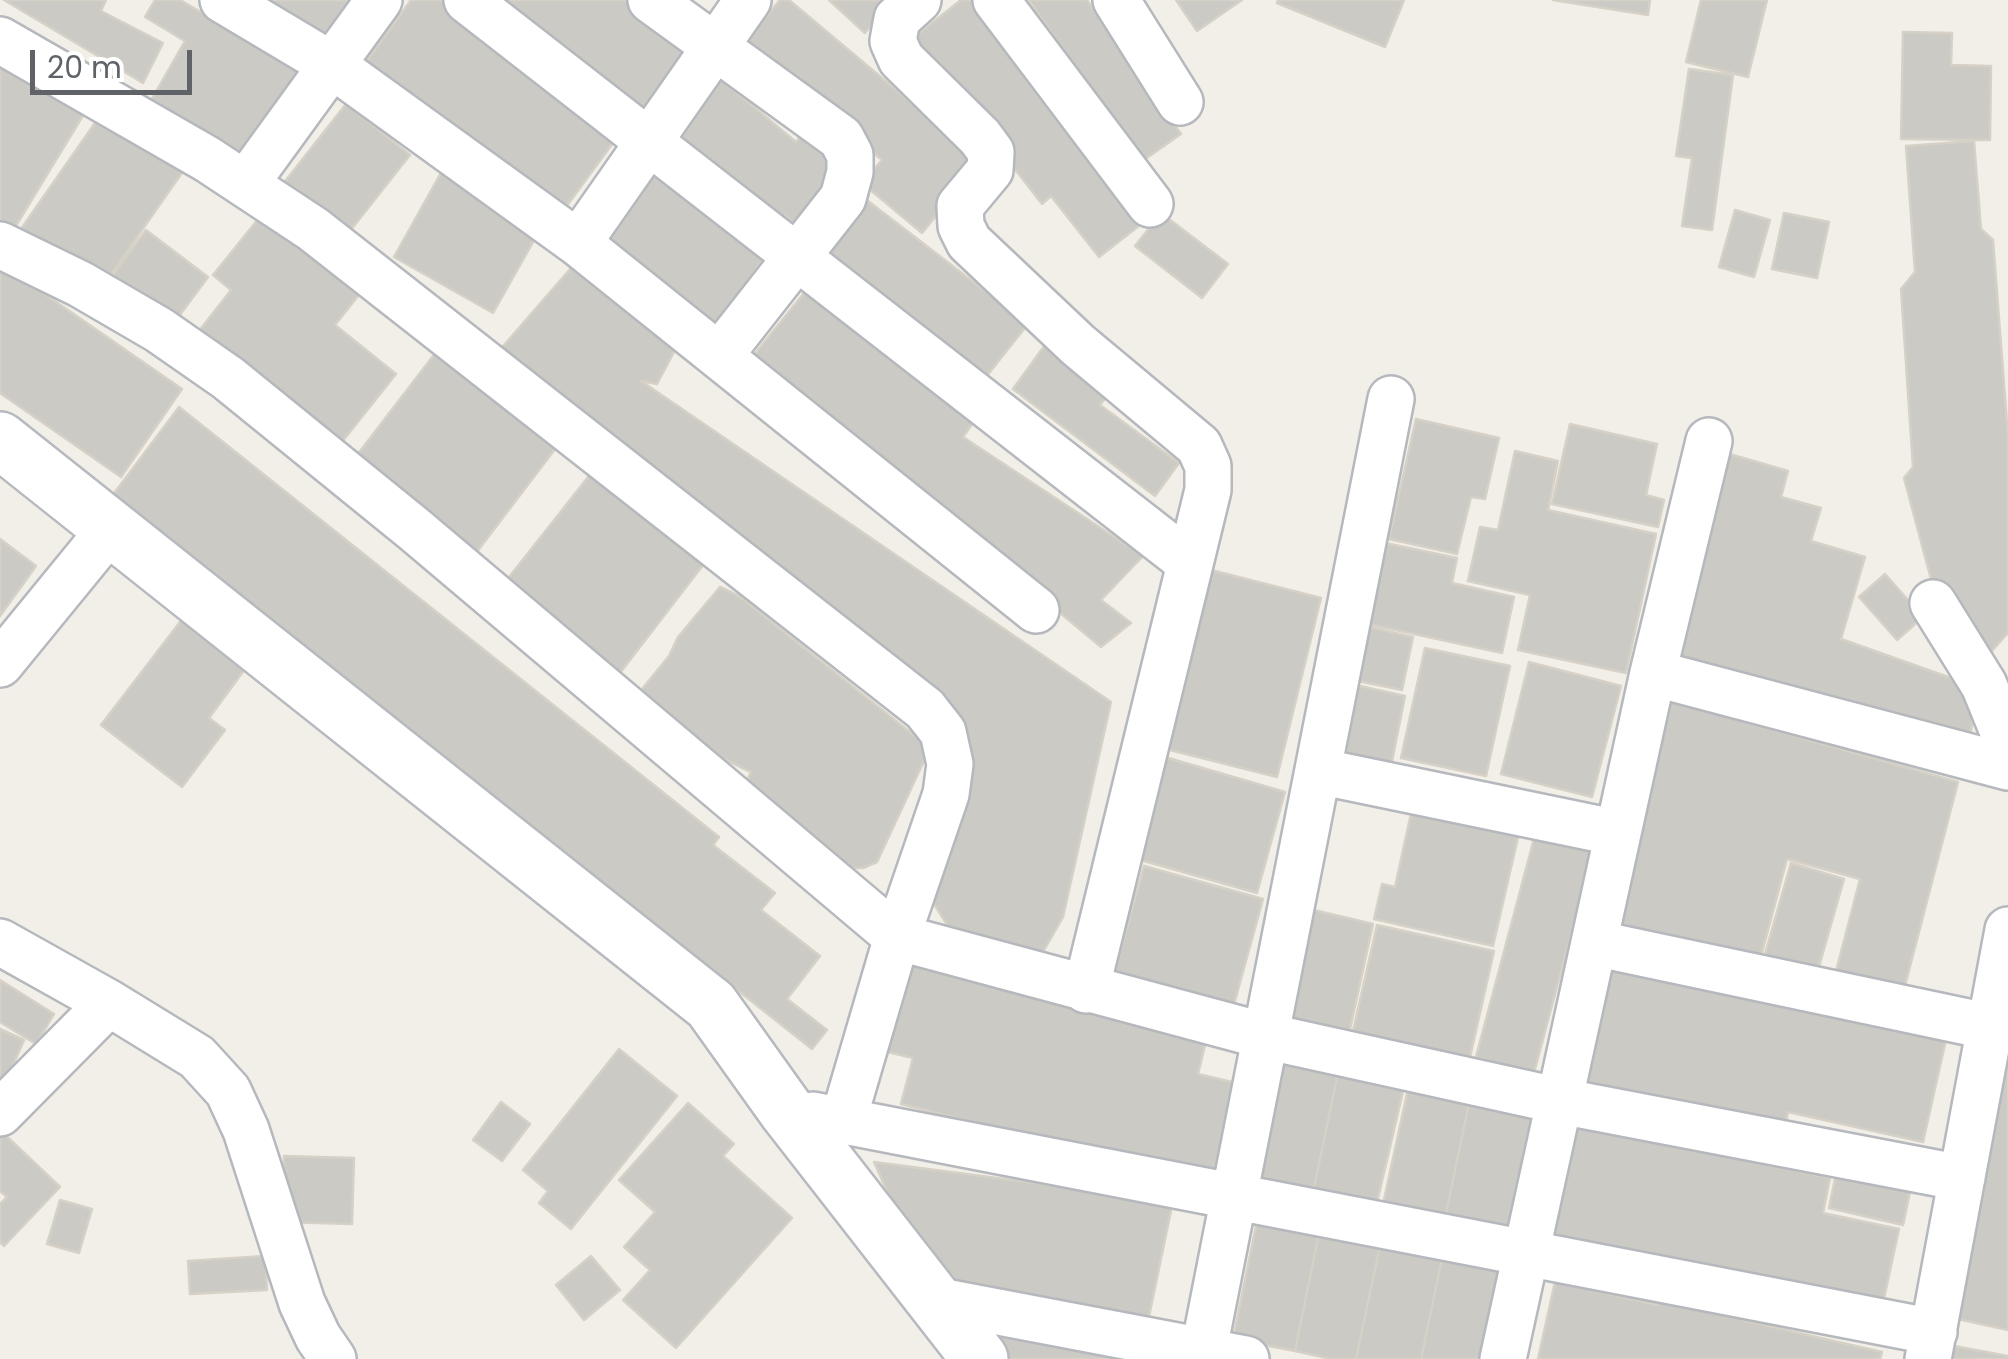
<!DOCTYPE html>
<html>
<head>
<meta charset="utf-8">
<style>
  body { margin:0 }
  #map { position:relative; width:2008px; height:1359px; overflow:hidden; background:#f1efe8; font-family:Poppins,sans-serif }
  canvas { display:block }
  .scale { position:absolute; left:30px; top:50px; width:162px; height:45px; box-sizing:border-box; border:5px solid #5f6368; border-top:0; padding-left:12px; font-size:30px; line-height:35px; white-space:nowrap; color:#5f6368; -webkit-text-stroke:8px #fff; paint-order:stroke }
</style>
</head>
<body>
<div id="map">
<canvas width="2008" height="1359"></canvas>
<div class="scale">20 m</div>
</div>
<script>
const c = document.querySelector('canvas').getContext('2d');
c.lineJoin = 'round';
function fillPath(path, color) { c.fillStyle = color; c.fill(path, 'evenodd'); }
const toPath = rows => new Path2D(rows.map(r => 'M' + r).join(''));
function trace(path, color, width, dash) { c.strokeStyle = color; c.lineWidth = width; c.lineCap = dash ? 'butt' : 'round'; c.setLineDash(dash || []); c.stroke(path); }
const building = toPath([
  [4,0,106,0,101,11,163,43,143,83,4,0],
  [155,0,180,0,302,71,244,169,145,111,185,41,145,17,155,0],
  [266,0,355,0,328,42,266,0],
  [411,0,440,0,621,132,563,211,364,65,411,0],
  [488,0,634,0,694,42,646,111,488,0],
  [780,0,789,0,981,161,922,233,862,183,882,160,744,43,780,0],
  [829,0,891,0,865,33,829,0],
  [961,0,980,0,1149,218,1099,257,1051,196,1042,204,913,38,961,0],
  [1029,0,1087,0,1181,134,1141,162,1029,0],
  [1176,0,1242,0,1197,31,1176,0],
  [1278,0,1404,0,1385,47,1277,3,1278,0],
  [1553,0,1650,0,1648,15,1553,0],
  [1701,0,1767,0,1748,77,1686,62,1701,0],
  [1903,32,1952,33,1951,65,1991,66,1990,140,1901,139,1903,32],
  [0,49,90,104,14,229,0,221,0,49],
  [1689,69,1733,75,1712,230,1682,226,1692,158,1676,156,1689,69],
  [718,77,796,142,805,130,844,161,794,224,785,215,777,226,668,137,718,77],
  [346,104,410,155,342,241,279,189,346,104],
  [104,110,186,167,103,286,21,229,104,110],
  [1974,141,1981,229,1993,240,2008,437,2008,633,1982,662,1935,594,1904,478,1913,467,1901,289,1915,272,1906,146,1974,141],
  [644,162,770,249,716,328,589,241,644,162],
  [442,171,541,228,493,313,394,257,442,171],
  [868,201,1028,324,982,382,819,256,868,201],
  [268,207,366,286,335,325,396,374,334,452,192,340,231,290,213,275,268,207],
  [1735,210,1770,220,1754,277,1719,267,1735,210],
  [1161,213,1228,264,1202,298,1135,246,1161,213],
  [1784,213,1829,222,1817,278,1772,269,1784,213],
  [146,230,208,277,174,323,112,276,146,230],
  [0,263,182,389,121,477,0,393,0,263],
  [571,268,675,350,657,384,641,381,1111,702,1063,917,1043,952,948,926,934,904,928,683,864,637,697,500,498,352,571,268],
  [809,287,975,420,963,437,1143,556,1101,600,1131,623,1101,647,753,356,809,287],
  [1045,345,1109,393,1100,405,1179,463,1155,496,1013,389,1045,345],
  [440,347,562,440,476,553,354,459,440,347],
  [179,407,719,837,713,845,775,893,761,910,820,956,787,999,827,1030,812,1049,112,496,179,407],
  [1416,419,1499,438,1485,499,1471,497,1457,554,1389,539,1416,419],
  [1570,424,1657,444,1646,495,1664,500,1658,527,1552,504,1570,424],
  [1515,451,1558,461,1548,510,1656,534,1626,673,1518,650,1530,595,1468,581,1480,527,1498,530,1515,451],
  [1726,453,1788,471,1781,497,1821,508,1811,541,1865,557,1841,639,1979,688,1968,747,1669,661,1726,453],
  [596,467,710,556,613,682,563,643,571,632,506,581,596,467],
  [0,539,36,566,0,616,0,539],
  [1385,543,1457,558,1452,583,1514,597,1502,653,1368,624,1385,543],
  [1203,568,1321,598,1277,777,1158,747,1203,568],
  [1885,574,1923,617,1897,640,1859,597,1885,574],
  [720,587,739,596,930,748,877,862,863,868,840,868,745,785,751,772,678,737,633,700,669,656,678,637,720,587],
  [190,609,253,658,209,718,225,730,182,787,101,725,190,609],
  [1365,626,1413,637,1402,690,1353,680,1365,626],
  [1425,648,1510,666,1486,776,1401,758,1425,648],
  [1529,662,1621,686,1592,797,1501,774,1529,662],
  [1351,684,1405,696,1391,766,1336,754,1351,684],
  [1663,699,1958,782,1901,1001,1833,983,1860,879,1787,859,1756,975,1603,934,1663,699],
  [1165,757,1285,792,1257,893,1137,859,1165,757],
  [1412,809,1519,833,1493,946,1374,919,1382,884,1395,887,1412,809],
  [1536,831,1594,848,1534,1073,1476,1057,1536,831],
  [1791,863,1844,879,1816,977,1763,961,1791,863],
  [1144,866,1263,899,1233,1008,1114,975,1144,866],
  [1305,908,1373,924,1347,1043,1279,1027,1305,908],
  [1377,925,1494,951,1468,1066,1351,1040,1377,925],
  [913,952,1208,1033,1198,1074,1236,1083,1211,1182,901,1104,913,1058,888,1052,913,952],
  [1613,960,1947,1035,1923,1142,1788,1112,1783,1137,1583,1092,1613,960],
  [0,980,54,1014,36,1044,0,1022,0,980],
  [0,1029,24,1040,6,1081,0,1078,0,1029],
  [2008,1034,2008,1330,1949,1317,2008,1034],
  [619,1049,677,1096,571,1229,539,1203,548,1191,523,1170,619,1049],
  [1278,1054,1339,1068,1312,1197,1248,1182,1278,1054],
  [1339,1068,1405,1083,1375,1211,1312,1197,1339,1068],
  [1410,1080,1471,1094,1444,1223,1382,1209,1410,1080],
  [1471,1094,1538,1109,1510,1237,1444,1223,1471,1094],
  [501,1102,530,1124,502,1161,473,1140,501,1102],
  [688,1103,734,1144,723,1156,792,1218,676,1348,623,1300,650,1270,624,1247,655,1212,619,1180,688,1103],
  [1575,1115,1760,1155,1758,1163,1830,1178,1823,1213,1899,1229,1881,1312,1548,1239,1575,1115],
  [0,1130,60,1187,4,1246,0,1242,0,1204,7,1197,0,1191,0,1130],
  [284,1156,354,1158,352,1224,282,1222,284,1156],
  [874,1162,1173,1201,1148,1321,955,1292,954,1277,908,1238,874,1162],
  [1837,1169,1911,1187,1903,1225,1829,1208,1837,1169],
  [60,1200,92,1209,79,1253,47,1244,60,1200],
  [1258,1216,1320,1228,1295,1351,1233,1339,1258,1216],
  [1320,1228,1381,1241,1356,1359,1331,1359,1295,1351,1320,1228],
  [1381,1241,1443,1254,1421,1359,1356,1359,1381,1241],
  [1443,1254,1504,1266,1485,1359,1421,1359,1443,1254],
  [265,1256,267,1290,190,1294,188,1261,265,1256],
  [591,1256,620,1290,584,1320,556,1285,591,1256],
  [1555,1282,1658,1305,1662,1290,1744,1308,1742,1320,1882,1352,1880,1359,1538,1359,1555,1282],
  [984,1324,1161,1359,1002,1359,984,1324],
  [1949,1345,2008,1356,2008,1359,1946,1359,1949,1345]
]);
const street = toPath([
  [223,0,332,65,578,243,1036,610],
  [467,0,1190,563],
  [651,0,841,138,850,155,850,172,843,198,719,356],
  [918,0,897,19,893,41,901,59,980,137,991,152,990,170,960,206,961,226,969,242,1078,345,1199,446,1208,466,1208,490,1086,990],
  [996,0,1150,204],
  [1116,0,1180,102],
  [0,40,207,159,313,229,925,709,943,732,950,764,946,794,897,937,843,1121],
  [246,183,379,0],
  [578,243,748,0],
  [0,245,80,284,159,330,228,378,414,529,897,937,1265,1036,1560,1101,1962,1178],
  [1933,603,1984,685,2008,744],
  [0,664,112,527],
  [1653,673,2008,767],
  [1318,771,1618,833],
  [0,942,109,1003,197,1057,228,1091,246,1130,302,1303,318,1337,333,1359],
  [1594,943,1991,1027],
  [0,1113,109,1003],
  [813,1115,1934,1332],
  [935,1300,1246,1359],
  [1202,1359,1391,399],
  [1503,1359,1653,673,1709,441],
  [1928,1359,2008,930]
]);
const secondary = toPath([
  [0,440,711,1005,786,1110,980,1359]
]);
fillPath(building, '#cccac5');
trace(building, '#d6d1c6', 2.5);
trace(street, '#b5b8bc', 50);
trace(secondary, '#b6babf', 60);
trace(street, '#fff', 45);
trace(secondary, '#fff', 55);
</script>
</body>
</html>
